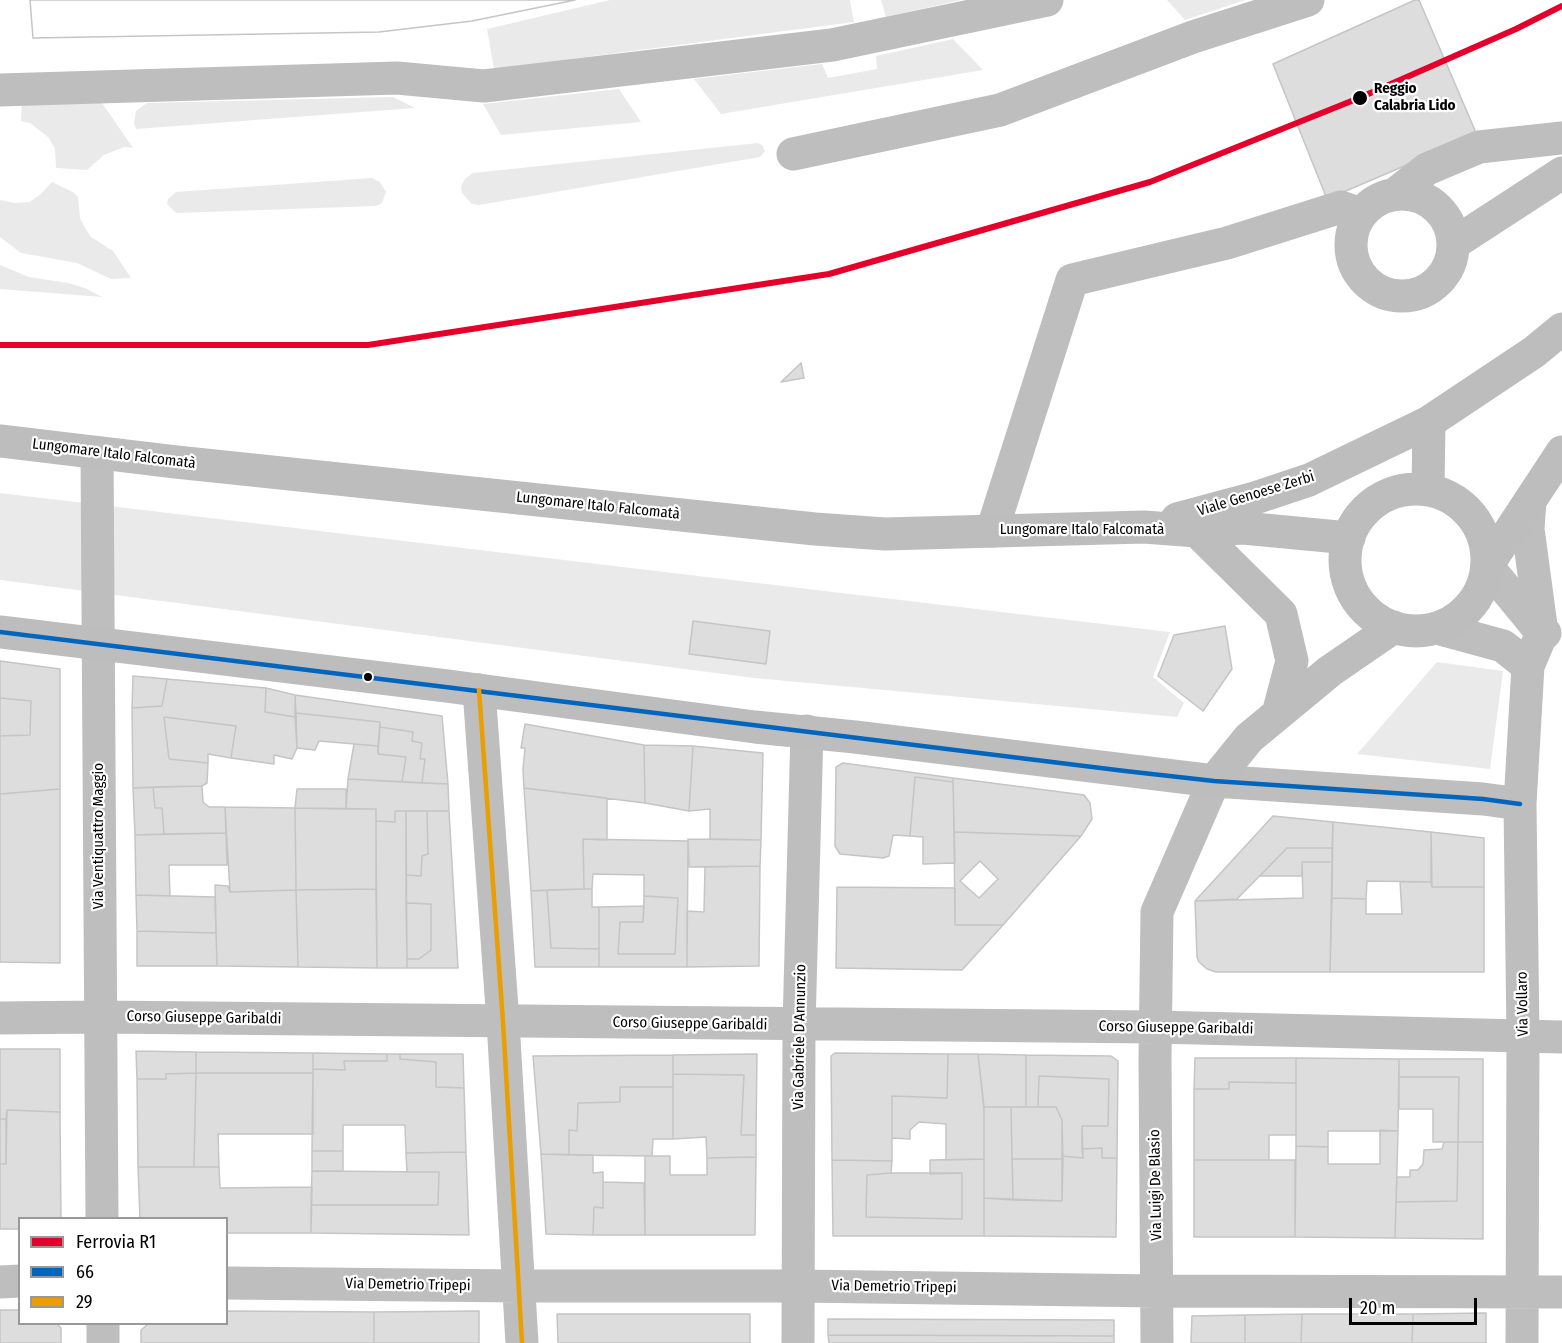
<!DOCTYPE html>
<html>
<head>
<meta charset="utf-8">
<style>
  body { margin:0 }
  #map { position:relative; width:1562px; height:1343px; overflow:hidden; background:#fff; font-family:"Fira Sans Condensed",sans-serif }
  canvas { display:block }
  .legend { position:absolute; left:18px; top:1217px; width:210px; height:108px; box-sizing:border-box; background:#fff; border:2px solid #999; margin:0; padding:8px 10px; list-style:none; font-size:18px; color:#000 }
  .legend li { display:flex; align-items:center; gap:12px; height:30px }
  .legend b { width:30px; border:2px solid #999 }
  .scale { position:absolute; left:1349px; top:1298px; width:128px; height:27px; box-sizing:border-box; border:3px solid #000; border-top:0; padding-left:8px; font-size:18px; line-height:21px; white-space:nowrap; color:#000; -webkit-text-stroke:4px #fff; paint-order:stroke }
</style>
</head>
<body>
<div id="map">
<canvas width="1562" height="1343"></canvas>
<ul class="legend">
<li><b style="height:8px;background:#e4002b"></b>Ferrovia R1</li>
<li><b style="height:8px;background:#0065bd"></b>66</li>
<li><b style="height:8px;background:#eb9e00"></b>29</li>
</ul>
<div class="scale">20 m</div>
</div>
<script>
const c = document.querySelector('canvas').getContext('2d');
c.lineJoin = 'round';
function fillPath(path, color) { c.fillStyle = color; c.fill(path, 'evenodd'); }
const toPath = rows => new Path2D(rows.map(r => 'M' + r).join(''));
function trace(path, color, width, dash) { c.strokeStyle = color; c.lineWidth = width; c.lineCap = dash ? 'butt' : 'round'; c.setLineDash(dash || []); c.stroke(path); }
function write(font, color, halo, rows, align = 'center') {
  c.font = font + ' "Fira Sans Condensed",sans-serif'; c.lineWidth = 4.5; c.setLineDash([]); c.textBaseline = 'middle'; c.strokeStyle = halo; c.fillStyle = color; for (const [text, x, y, turn = 0] of rows) {
    c.save(); c.translate(x, y); c.rotate((+turn || 0) * Math.PI / 180); c.textAlign = isNaN(turn) ? turn : align; if (halo) c.strokeText(text, 0, 0); c.fillText(text, 0, 0); c.restore();
  }
}
const green = toPath([
  [610,0,850,0,854,22,494,69,487,29],
  [881,0,961,0,886,17],
  [1167,0,1245,0,1185,20],
  [953,39,983,70,721,114,694,79,822,64,828,78,877,69,876,56],
  [619,89,641,122,501,135,483,104],
  [98,97,133,148,124,147,104,155,87,170,56,168,55,149,49,138,30,123,21,121,22,100],
  [393,97,415,108,136,129,134,123,136,111,147,103],
  [758,143,762,145,765,151,760,157,479,205,472,204,462,193,461,186,465,179,473,173],
  [372,178,380,182,386,192,382,203,376,206,176,213,167,204,168,199,176,192],
  [52,182,73,192,78,197,80,218,85,228,91,237,113,251,131,278,111,279,77,263,21,253,0,237,0,200,15,203,29,202,40,195],
  [0,265,29,277,68,283,85,288,102,297,0,289],
  [0,493,1170,632,1153,677,1184,703,1177,717,754,678,0,580],
  [1437,662,1503,671,1490,769,1357,754]
]);
const building = toPath([
  [30,0,575,0,472,21,379,32,33,38,30,0],
  [30,0,575,0,472,21,379,32,33,38,30,0],
  [1415,0,1419,0,1477,135,1327,199,1273,64,1415,0],
  [801,363,804,378,781,382,801,363],
  [693,621,770,631,766,664,689,654,693,621],
  [1225,626,1232,669,1203,711,1158,676,1174,635,1225,626],
  [0,661,60,669,60,789,0,794,0,736,30,735,31,701,0,698,0,661],
  [133,676,167,679,162,706,132,708,133,676],
  [167,679,266,688,265,712,295,717,297,748,292,759,274,755,274,764,231,758,236,726,164,717,169,759,208,763,207,783,202,786,133,788,132,708,162,706,167,679],
  [266,688,295,695,295,717,265,712,266,688],
  [295,695,442,716,448,784,422,783,425,759,420,759,422,743,412,741,413,732,380,727,380,722,296,713,295,695],
  [0,698,31,701,30,735,0,736,0,698],
  [296,713,380,722,378,746,319,741,315,750,297,748,296,713],
  [164,717,236,726,231,758,208,754,208,763,169,759,164,717],
  [525,724,644,745,645,803,524,788,523,769,525,748,521,748,525,724],
  [380,727,413,732,412,741,422,743,420,759,425,759,422,783,402,782,406,757,378,754,380,727],
  [354,744,378,746,378,754,406,757,402,782,348,779,354,744],
  [644,745,693,746,689,811,645,803,644,745],
  [693,746,763,753,761,840,710,839,710,809,689,811,693,746],
  [843,763,953,778,953,782,915,777,910,836,893,835,889,856,883,858,840,854,835,846,836,767,843,763],
  [915,777,953,782,955,863,923,864,923,837,910,836,915,777],
  [953,778,1084,795,1090,803,1092,819,1081,836,954,832,953,778],
  [348,779,448,784,449,811,395,811,395,822,376,821,376,809,346,809,348,779],
  [202,786,203,802,209,807,225,807,226,833,164,834,162,808,155,808,153,787,202,786],
  [153,787,155,808,162,808,164,834,135,835,133,788,153,787],
  [524,788,607,798,607,840,583,839,584,889,531,891,524,788],
  [60,789,60,963,0,962,0,794,60,789],
  [297,789,346,789,346,809,295,808,297,789],
  [225,807,295,808,296,890,230,892,225,807],
  [295,808,376,809,376,889,296,890,295,808],
  [395,811,406,811,407,968,377,968,376,821,395,822,395,811],
  [406,811,427,811,428,854,422,856,421,876,406,875,406,811],
  [427,811,449,811,458,968,407,968,407,959,419,959,431,950,431,904,406,903,406,875,421,876,422,856,428,854,427,811],
  [1273,816,1333,822,1332,848,1287,848,1237,899,1195,901,1273,816],
  [1333,822,1431,832,1431,882,1367,881,1366,899,1332,898,1333,822],
  [954,832,1081,836,1003,925,955,925,954,832],
  [980,861,998,879,979,898,960,881,980,861],
  [1431,832,1484,838,1484,887,1432,887,1431,832],
  [226,833,227,865,169,865,170,896,136,895,135,835,226,833],
  [583,839,688,841,687,967,599,967,599,907,644,906,643,922,620,922,618,954,675,954,678,898,644,896,644,875,593,874,592,889,584,889,583,839],
  [688,839,761,840,760,866,689,867,688,839],
  [1287,848,1332,848,1332,862,1302,862,1302,876,1260,876,1287,848],
  [1302,862,1332,862,1330,972,1216,972,1207,969,1199,962,1197,957,1195,901,1303,898,1302,862],
  [760,866,759,966,687,967,687,911,704,912,705,867,760,866],
  [1400,882,1431,882,1432,887,1484,887,1484,972,1330,972,1332,898,1366,899,1366,914,1402,914,1400,882],
  [215,885,228,886,230,892,296,890,298,967,217,966,215,885],
  [837,887,955,888,955,925,1003,925,962,970,836,968,837,887],
  [376,889,377,968,298,967,296,890,376,889],
  [584,889,592,889,592,907,599,907,599,949,551,948,547,890,584,889],
  [547,890,551,948,599,949,599,967,535,967,531,891,547,890],
  [136,895,215,897,216,933,137,931,136,895],
  [644,896,678,898,675,954,618,954,620,922,643,922,644,896],
  [406,903,431,904,431,950,419,959,407,959,406,903],
  [137,931,216,933,217,966,137,966,137,931],
  [0,1049,60,1049,60,1112,7,1110,6,1119,0,1119,0,1049],
  [136,1051,196,1052,196,1073,166,1074,166,1079,137,1079,136,1051],
  [196,1052,313,1053,313,1073,196,1073,196,1052],
  [313,1053,387,1054,387,1061,344,1061,345,1070,313,1069,313,1053],
  [835,1053,948,1054,947,1098,892,1096,892,1161,832,1160,831,1056,835,1053],
  [387,1054,400,1054,400,1059,436,1062,436,1087,464,1088,466,1152,406,1153,405,1125,343,1125,343,1151,312,1151,313,1069,345,1070,344,1061,387,1061,387,1054],
  [400,1054,463,1054,464,1088,436,1087,436,1062,400,1059,400,1054],
  [757,1054,756,1135,741,1135,744,1075,673,1074,673,1055,757,1054],
  [948,1054,978,1054,984,1110,984,1159,946,1160,946,1124,919,1122,910,1130,910,1139,892,1138,892,1096,947,1098,948,1054],
  [978,1054,1026,1055,1026,1107,984,1107,978,1054],
  [673,1055,673,1087,620,1087,620,1102,578,1103,577,1131,569,1130,569,1155,541,1154,533,1056,673,1055],
  [1026,1055,1111,1056,1118,1061,1117,1158,1102,1158,1102,1148,1082,1149,1082,1126,1108,1126,1109,1079,1039,1076,1038,1107,1026,1107,1026,1055],
  [1195,1058,1296,1058,1296,1083,1229,1082,1229,1089,1194,1089,1195,1058],
  [1296,1058,1399,1059,1398,1131,1328,1131,1328,1147,1296,1146,1296,1058],
  [1399,1059,1483,1059,1483,1142,1458,1142,1459,1077,1399,1077,1399,1059],
  [196,1073,194,1167,138,1167,137,1079,166,1079,166,1074,196,1073],
  [196,1073,313,1073,313,1134,218,1134,219,1167,194,1167,196,1073],
  [673,1074,744,1075,741,1135,756,1135,756,1157,707,1158,706,1137,673,1139,673,1074],
  [1039,1076,1109,1079,1108,1126,1082,1126,1083,1158,1062,1156,1062,1120,1056,1107,1038,1107,1039,1076],
  [1399,1077,1459,1077,1458,1142,1433,1142,1433,1109,1399,1109,1399,1077],
  [1229,1082,1296,1083,1296,1135,1269,1135,1269,1160,1194,1160,1194,1089,1229,1089,1229,1082],
  [620,1087,673,1087,673,1139,653,1139,652,1156,569,1155,569,1130,577,1131,578,1103,620,1102,620,1087],
  [984,1107,1011,1107,1013,1200,984,1198,984,1107],
  [1011,1107,1056,1107,1062,1120,1063,1159,1012,1159,1011,1107],
  [7,1110,60,1112,61,1218,20,1218,20,1229,0,1229,0,1164,6,1164,7,1110],
  [0,1119,6,1119,6,1164,0,1164,0,1119],
  [1380,1130,1398,1131,1395,1238,1295,1237,1296,1146,1328,1147,1328,1164,1380,1164,1380,1130],
  [1444,1142,1458,1142,1457,1201,1396,1202,1397,1177,1410,1177,1410,1170,1418,1170,1423,1164,1424,1150,1442,1149,1444,1142],
  [1458,1142,1483,1142,1483,1239,1395,1238,1396,1202,1457,1201,1458,1142],
  [1102,1148,1102,1158,1117,1158,1116,1237,984,1236,984,1198,1062,1201,1062,1156,1083,1158,1082,1149,1102,1148],
  [312,1151,343,1151,343,1171,312,1171,312,1151],
  [466,1152,469,1235,311,1233,311,1205,438,1205,439,1172,407,1172,406,1153,466,1152],
  [541,1154,593,1155,593,1173,603,1172,603,1208,594,1207,593,1235,546,1234,541,1154],
  [645,1156,670,1156,670,1175,707,1175,707,1158,756,1157,755,1235,645,1235,645,1156],
  [984,1159,984,1236,833,1236,832,1160,892,1161,891,1173,867,1175,866,1217,962,1219,962,1173,930,1174,930,1160,984,1159],
  [1012,1159,1063,1159,1062,1201,1013,1200,1012,1159],
  [1194,1160,1295,1160,1295,1237,1194,1237,1194,1160],
  [138,1167,219,1167,220,1188,312,1187,311,1233,226,1233,226,1218,140,1218,138,1167],
  [312,1171,439,1172,438,1205,311,1205,312,1171],
  [891,1173,962,1173,962,1219,866,1217,867,1175,891,1173],
  [603,1182,644,1183,645,1235,593,1235,594,1207,603,1208,603,1182],
  [0,1310,20,1310,20,1324,57,1324,61,1328,61,1343,0,1343,0,1310],
  [226,1311,374,1312,374,1343,141,1343,141,1330,148,1324,226,1324,226,1311],
  [479,1311,479,1343,374,1343,374,1312,479,1311],
  [1486,1313,1486,1343,1412,1343,1413,1314,1486,1313],
  [557,1314,750,1314,750,1343,558,1343,557,1314],
  [1302,1314,1301,1343,1245,1343,1245,1315,1302,1314],
  [1302,1314,1413,1314,1412,1343,1301,1343,1302,1314],
  [1245,1315,1245,1343,1191,1343,1192,1316,1245,1315],
  [828,1319,1114,1320,1114,1336,828,1335,828,1319],
  [828,1335,1114,1336,1114,1343,829,1343,828,1335]
]);
const minor = toPath([
  [0,90,397,78,484,86,832,45,1047,0],
  [793,154,1000,110,1193,37,1308,0],
  [1395,194,1427,169,1479,147,1562,138],
  '1351 245a51 51 0 1 1 102 0a51 51 0 1 1-102 0Z',
  [1453,244,1562,173],
  [97,453,102,1218],
  [992,531,1072,280,1227,243,1341,207,1361,214],
  [1487,566,1542,633,1545,633],
  [1437,628,1503,646,1528,666],
  [479,690,503,1022,522,1343],
  [0,1018,100,1017,1155,1027,1562,1037],
  [0,1282,20,1281],
  [226,1283,519,1286,799,1286,1157,1291,1562,1292],
  [103,1324,103,1343],
  [798,1343,799,1025,807,731],
  [1157,1343,1155,1059,1157,912,1214,781,1483,799,1520,804],
  [1522,1343,1523,1036,1520,804,1528,666,1542,633,1528,529,1530,501]
]);
const major = toPath([
  [0,441,176,462,815,529,885,534,1144,527,1197,531,1243,528,1349,538],
  '1345 560a71 71 0 1 1 142 0a71 71 0 1 1-142 0Z',
  [1428,490,1429,422],
  [1177,519,1255,498,1309,480,1429,422,1534,352,1562,329],
  [1197,531,1281,614,1292,661,1278,714],
  [1487,566,1562,452],
  [0,632,447,686,755,727,855,737,1214,781,1249,738,1330,671,1394,627]
]);
const bus1 = toPath([
  [0,632,1125,771,1214,781,1483,799,1520,804]
]);
const bus2 = toPath([
  [479,690,503,1022,522,1343]
]);
const rail1 = toPath([
  [0,345,368,345,829,274,1150,182,1359,98,1516,29,1562,6]
]);
const markers = [
  [1360,98,8,"#000"],
  [368,677,5,"#000"]
];
const stopNames = [
  ["Reggio",1374,89],
  ["Calabria Lido",1374,106]
];
const streetNames = [
  ["Lungomare Italo Falcomatà",114,454,7],
  ["Viale Genoese Zerbi",1256,494,-17],
  ["Lungomare Italo Falcomatà",598,506,6],
  ["Lungomare Italo Falcomatà",1082,530],
  ["Via Ventiquattro Maggio",99,836,-90],
  ["Via Vollaro",1523,1004,-91],
  ["Corso Giuseppe Garibaldi",204,1018,1],
  ["Corso Giuseppe Garibaldi",690,1024,1],
  ["Corso Giuseppe Garibaldi",1176,1028,1],
  ["Via Gabriele D'Annunzio",800,1037,-89],
  ["Via Luigi De Blasio",1156,1185,-91],
  ["Via Demetrio Tripepi",408,1285,1],
  ["Via Demetrio Tripepi",894,1287,1]
];
fillPath(green, '#eaeaea');
fillPath(building, '#ddd');
trace(building, '#c5c5c5', 1.5);
trace(minor, '#bebebe', 33);
trace(major, '#bdbdbd', 33);
trace(bus1, '#0065bd', 4.5);
trace(bus2, '#eb9e00', 4.5);
trace(rail1, '#e4002b', 6);
for (const [x, y, r, color] of markers) { const dot = new Path2D(); dot.arc(x, y, r, 0, 2 * Math.PI); c.fillStyle = color; c.fill(dot); trace(dot, '#fff', 2); }
write('bold 15px', '#000', '#fff', stopNames, 'left');
write('15px', '#000', '#fff', streetNames);
</script>
</body>
</html>
